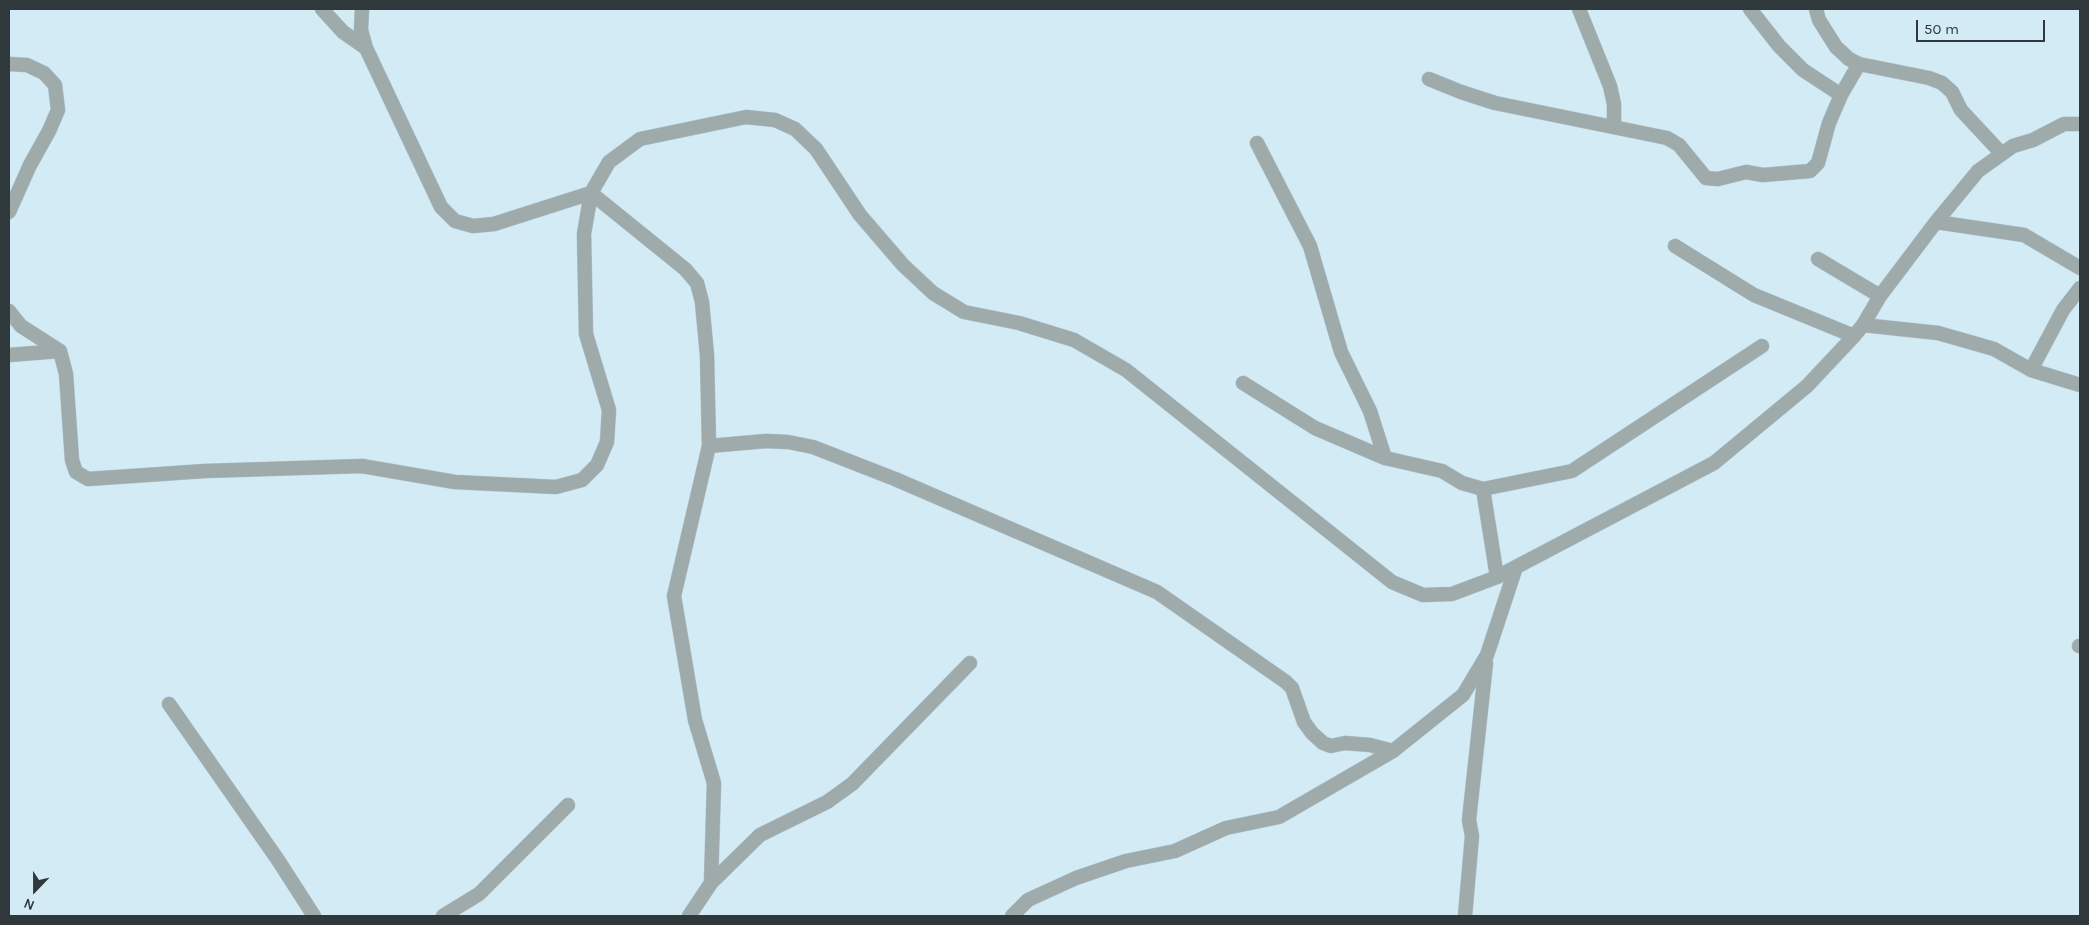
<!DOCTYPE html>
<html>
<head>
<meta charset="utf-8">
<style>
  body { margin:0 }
  #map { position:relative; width:2089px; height:925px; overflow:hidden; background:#d3ebf5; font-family:Karla,sans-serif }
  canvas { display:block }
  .frame { position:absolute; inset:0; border:10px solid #2f393c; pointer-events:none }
  .north { position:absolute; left:10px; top:865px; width:50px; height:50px; -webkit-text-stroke:4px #d3ebf5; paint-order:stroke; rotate:202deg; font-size:14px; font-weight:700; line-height:20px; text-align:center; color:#2f393c }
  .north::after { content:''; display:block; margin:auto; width:18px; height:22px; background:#2f393c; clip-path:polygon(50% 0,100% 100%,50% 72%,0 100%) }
  .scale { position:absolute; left:1916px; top:20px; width:129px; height:22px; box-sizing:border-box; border:2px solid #2f393c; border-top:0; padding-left:6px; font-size:15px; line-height:18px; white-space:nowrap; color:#2f393c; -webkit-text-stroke:4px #d3ebf5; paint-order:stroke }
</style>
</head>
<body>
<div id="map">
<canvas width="2089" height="925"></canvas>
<div class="frame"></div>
<div class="north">N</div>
<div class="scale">50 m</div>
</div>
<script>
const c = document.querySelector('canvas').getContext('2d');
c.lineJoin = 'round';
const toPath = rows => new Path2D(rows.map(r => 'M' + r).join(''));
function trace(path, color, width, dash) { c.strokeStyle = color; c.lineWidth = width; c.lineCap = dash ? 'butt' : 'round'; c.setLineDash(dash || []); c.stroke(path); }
const minor = toPath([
  [322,9,343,32,366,48],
  [362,9,361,30,366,48,441,207,455,221,473,226,494,224,591,193],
  [1579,9,1610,86,1614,104,1614,126],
  [1750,9,1779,46,1803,70,1841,95],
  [1816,9,1819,20,1836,47,1849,59,1859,64,1929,78,1942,83,1952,92,1961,110,2002,154],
  [9,64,27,65,44,73,55,85,58,110,49,131,30,165,9,212],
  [1429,79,1461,92,1495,103,1667,138,1679,145,1706,178,1718,179,1746,172,1763,175,1810,171,1818,163,1829,123,1841,95,1859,64],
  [1257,143,1310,246,1341,352,1370,411,1385,458],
  [591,193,685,269,697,283,702,302,707,355,709,446,674,596,695,720,714,783,711,883],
  [1936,222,2024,235,2080,268],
  [1675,246,1754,295,1854,336],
  [1818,259,1880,296],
  [9,311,21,326,60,351,66,374,72,460,76,472,88,479,205,471,362,466,455,482,556,487,582,480,597,465,607,442,609,410,586,334,584,234,591,193,609,162,640,139,746,117,775,120,795,129,816,149,860,215,903,265,933,293,964,312,1019,323,1074,340,1126,370,1392,582,1423,595,1452,594,1497,577,1714,463,1807,386,1854,336,1863,325,1880,296,1936,222,1978,171,2013,146,2033,140,2064,124,2080,124],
  [1863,325,1938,333,1994,349,2031,370,2080,385],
  [9,355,60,351],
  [2031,370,2063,310,2080,288],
  [1243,383,1315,428,1385,458,1442,471,1462,483,1483,489,1497,577],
  [709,446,766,441,788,442,813,447,895,479,1157,592,1286,682,1292,688,1304,722,1312,733,1323,743,1331,746,1345,743,1370,745,1393,751],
  [1483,489,1572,471,1762,346],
  [2079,646,2080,646],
  [169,704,278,860,314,916],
  [443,916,479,894,568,805],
  [689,916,711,883,760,835,827,802,852,784,970,663],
  [1012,916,1028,900,1076,878,1126,861,1175,851,1226,828,1279,817,1393,751,1463,695,1487,655,1516,567],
  [1465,916,1472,836,1469,820,1486,663]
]);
trace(minor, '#b2c7d0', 15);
trace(minor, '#9faaab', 14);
</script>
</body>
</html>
